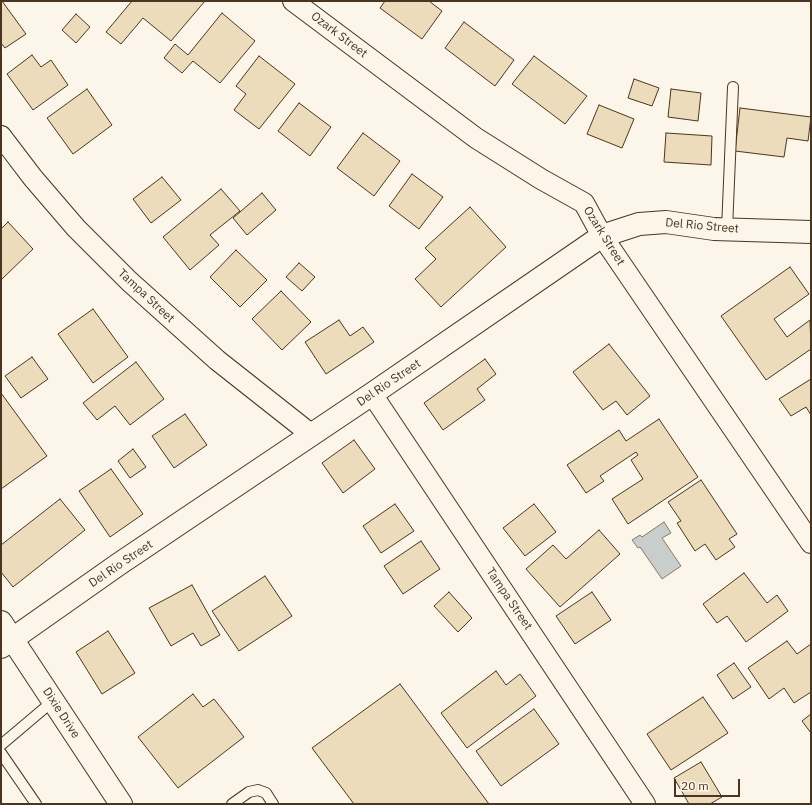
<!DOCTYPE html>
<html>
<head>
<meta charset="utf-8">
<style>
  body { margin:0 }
  #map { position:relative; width:812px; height:805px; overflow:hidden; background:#fbf6e9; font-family:"IBM Plex Sans",sans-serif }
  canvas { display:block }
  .frame { position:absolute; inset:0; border:2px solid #4a3520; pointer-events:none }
  .scale { position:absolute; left:674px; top:779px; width:66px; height:18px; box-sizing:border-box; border:2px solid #4a3520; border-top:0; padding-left:5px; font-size:12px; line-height:14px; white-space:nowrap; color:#4a3520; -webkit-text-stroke:3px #fbf6e9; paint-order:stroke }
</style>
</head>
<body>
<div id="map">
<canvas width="812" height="805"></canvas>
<div class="frame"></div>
<div class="scale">20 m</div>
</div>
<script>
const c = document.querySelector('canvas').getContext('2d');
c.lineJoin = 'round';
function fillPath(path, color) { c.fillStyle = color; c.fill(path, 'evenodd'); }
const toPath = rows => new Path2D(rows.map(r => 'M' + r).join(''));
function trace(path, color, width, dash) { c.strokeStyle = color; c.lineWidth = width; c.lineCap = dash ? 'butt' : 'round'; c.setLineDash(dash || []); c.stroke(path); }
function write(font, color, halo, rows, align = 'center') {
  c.font = font + ' "IBM Plex Sans",sans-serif'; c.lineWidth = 3; c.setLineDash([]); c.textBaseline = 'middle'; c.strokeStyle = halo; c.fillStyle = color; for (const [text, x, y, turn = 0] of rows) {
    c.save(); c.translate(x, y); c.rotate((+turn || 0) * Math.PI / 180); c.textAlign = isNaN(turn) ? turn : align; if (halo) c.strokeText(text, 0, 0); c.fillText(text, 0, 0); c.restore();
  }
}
const water = toPath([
  [664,522,671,533,662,538,681,566,662,579,640,547,638,548,632,540,640,535,642,537,664,522]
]);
const building = toPath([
  [1,1,2,1,26,34,5,48,1,43,1,1],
  [132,1,205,1,171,41,143,18,121,44,106,32,132,1],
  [385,1,429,1,442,11,422,39,380,8,385,1],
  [222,13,255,41,220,83,193,61,182,73,164,58,175,44,188,55,222,13],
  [76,14,90,27,76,43,62,30,76,14],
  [464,22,514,60,495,86,445,48,464,22],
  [32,55,41,67,51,60,68,85,33,110,7,74,32,55],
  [259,56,295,84,259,129,234,110,246,94,236,86,259,56],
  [534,56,587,96,565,124,512,84,534,56],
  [634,79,659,88,652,106,628,98,634,79],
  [87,89,112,125,73,154,47,118,87,89],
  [671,89,701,93,698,121,668,117,671,89],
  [299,103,331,127,310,156,278,131,299,103],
  [599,105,634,119,622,148,587,134,599,105],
  [740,108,811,117,808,141,787,138,784,157,735,151,740,108],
  [363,133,400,161,374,196,337,168,363,133],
  [666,133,712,136,711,165,664,162,666,133],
  [412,174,443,197,419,229,389,206,412,174],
  [162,177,181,200,151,223,133,199,162,177],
  [221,189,240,211,210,235,219,245,190,270,163,237,221,189],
  [262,193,276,210,247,235,233,218,262,193],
  [470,207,506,247,441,307,415,279,436,259,425,248,470,207],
  [8,222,33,249,1,280,1,229,8,222],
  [236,250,267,280,240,307,210,277,236,250],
  [299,263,315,277,302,291,286,277,299,263],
  [790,267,809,294,774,319,787,337,810,320,811,349,766,380,721,316,790,267],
  [281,291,311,322,282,350,252,319,281,291],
  [93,309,128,357,93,383,58,334,93,309],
  [339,320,350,336,363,327,374,342,326,374,305,342,339,320],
  [609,344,650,396,627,415,616,401,603,410,573,372,609,344],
  [32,357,48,379,21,398,5,376,32,357],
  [485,359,496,374,477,389,485,400,443,430,424,403,485,359],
  [136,362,164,399,130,425,115,406,97,420,83,403,136,362],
  [811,379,811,415,806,407,791,416,779,399,811,379],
  [1,393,47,456,1,489,1,393],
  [185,414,207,445,174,468,152,436,185,414],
  [659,419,698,477,628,524,612,499,643,479,631,460,638,455,636,452,600,476,604,481,586,493,567,465,619,430,626,441,659,419],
  [354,440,375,469,343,493,322,463,354,440],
  [133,449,146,467,130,478,118,461,133,449],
  [111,469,143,514,110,537,79,491,111,469],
  [701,480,737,534,729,539,735,547,716,560,705,544,695,551,677,523,681,521,668,502,701,480],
  [60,499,85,530,13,587,1,572,1,545,60,499],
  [395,504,414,531,381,553,363,526,395,504],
  [534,504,556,532,525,556,503,528,534,504],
  [599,530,620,554,560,607,526,569,553,545,566,559,599,530],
  [421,541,440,569,403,594,384,566,421,541],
  [744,573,767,603,777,595,788,611,746,642,727,616,717,623,703,604,744,573],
  [265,576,292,616,239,651,212,611,265,576],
  [192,585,220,635,201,646,193,633,171,646,149,608,192,585],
  [449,592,472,618,458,632,434,606,449,592],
  [592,592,611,620,575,644,556,616,592,592],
  [108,631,135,673,102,694,76,652,108,631],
  [787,641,797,654,811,644,811,692,794,703,784,688,769,699,748,668,787,641],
  [734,663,751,687,733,699,717,675,734,663],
  [496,671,506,685,520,674,536,696,467,748,441,713,496,671],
  [400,684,489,804,354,804,312,748,400,684],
  [193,694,203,707,214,699,244,737,178,788,138,737,193,694],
  [703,697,728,733,671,770,647,734,703,697],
  [534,709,559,744,501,786,476,751,534,709],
  [811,714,811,733,802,721,811,714],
  [701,762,722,797,710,804,689,804,674,778,701,762]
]);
const lane = toPath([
  [727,229,733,87],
  [1,745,53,701],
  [1,753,36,804],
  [232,804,249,792,258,790,266,793,273,804]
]);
const street = toPath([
  [293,1,476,138,541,179,584,203,602,236,811,543],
  [1,136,33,178,76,228,129,281,217,360,312,435],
  [372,394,645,804]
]);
const secondary = toPath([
  [1,622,121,804],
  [1,647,119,564,372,394,602,236,639,224,666,222,714,229,811,232]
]);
const streetNames = [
  ["Ozark Street",339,35,37],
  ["Del Rio Street",702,226,5],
  ["Ozark Street",604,236,58],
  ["Tampa Street",146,296,43],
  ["Del Rio Street",389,383,-34],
  ["Del Rio Street",121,564,-34],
  ["Tampa Street",509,599,56],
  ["Dixie Drive",61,713,57]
];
fillPath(water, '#c9cecd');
trace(water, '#887966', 1);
fillPath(building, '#ecdcbc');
trace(building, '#4a3520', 1);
trace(lane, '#4a3520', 12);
trace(street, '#4a3520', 22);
trace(secondary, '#4a3520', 24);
trace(lane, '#fbf6e9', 10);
trace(street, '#fbf6e9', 20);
trace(secondary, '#fbf6e9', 22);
write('12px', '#4a3520', '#fbf6e9', streetNames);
</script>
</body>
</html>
